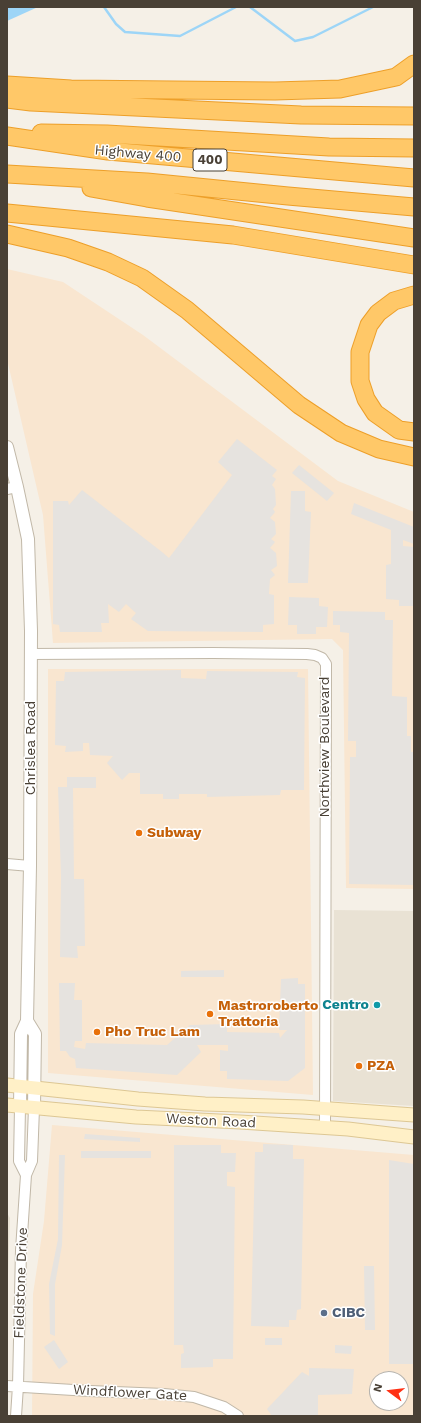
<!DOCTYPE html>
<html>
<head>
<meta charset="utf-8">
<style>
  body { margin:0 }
  #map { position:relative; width:421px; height:1423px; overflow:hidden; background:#f5f0e7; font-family:"Work Sans",sans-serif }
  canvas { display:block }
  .frame { position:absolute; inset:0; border:8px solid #494035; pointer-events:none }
  .north { position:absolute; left:369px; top:1371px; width:40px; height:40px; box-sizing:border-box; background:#fff; border:1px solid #b6b3ae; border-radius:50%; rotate:285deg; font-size:11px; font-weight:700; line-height:16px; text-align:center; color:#494035 }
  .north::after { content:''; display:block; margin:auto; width:14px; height:18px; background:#ff3014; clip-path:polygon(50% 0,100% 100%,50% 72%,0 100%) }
</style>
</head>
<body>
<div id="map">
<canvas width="421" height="1423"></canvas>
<div class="frame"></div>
<div class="north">N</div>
</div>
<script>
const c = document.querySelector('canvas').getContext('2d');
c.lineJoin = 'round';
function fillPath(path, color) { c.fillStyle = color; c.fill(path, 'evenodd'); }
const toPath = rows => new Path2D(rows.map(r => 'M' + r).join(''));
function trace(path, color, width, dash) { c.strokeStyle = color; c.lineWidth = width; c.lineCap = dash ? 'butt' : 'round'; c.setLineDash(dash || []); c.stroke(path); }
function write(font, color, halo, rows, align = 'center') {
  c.font = font + ' "Work Sans",sans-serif'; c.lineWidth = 3; c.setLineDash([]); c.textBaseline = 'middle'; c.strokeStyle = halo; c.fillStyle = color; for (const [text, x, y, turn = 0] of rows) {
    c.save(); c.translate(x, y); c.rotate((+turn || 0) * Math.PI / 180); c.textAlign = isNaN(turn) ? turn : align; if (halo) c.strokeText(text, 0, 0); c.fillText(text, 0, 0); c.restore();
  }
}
const residential = toPath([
  [334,910,414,911,414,1106,333,1101],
  [7,1213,10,1218,7,1304]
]);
const commercial = toPath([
  [7,269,63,282,143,335,338,481,414,512,414,889,346,888,343,650,332,639,53,643,43,515,7,359],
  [48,669,308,669,313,1095,48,1073],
  [52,1125,414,1155,414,1416,32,1416,33,1294,44,1221],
  [377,1379,401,1379,401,1403,377,1403]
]);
const parking = toPath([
  [237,439,277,470,272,476,276,479,272,485,275,489,276,505,273,509,275,512,270,518,275,522,276,534,271,539,275,542,270,548,276,553,277,566,271,570,275,575,270,579,269,594,274,595,274,624,263,625,263,632,148,631,131,619,136,613,126,604,119,612,108,604,109,623,101,623,102,632,60,632,59,625,53,624,53,501,68,501,69,505,82,490,162,552,169,558,232,475,218,462],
  [299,465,334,493,327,501,292,473],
  [291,491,305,491,305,511,311,512,308,583,288,583],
  [354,503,414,527,414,544,403,540,403,546,414,547,414,606,399,606,399,600,386,599,386,565,391,564,391,530,351,514],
  [289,597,319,598,319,606,328,607,327,627,316,627,316,634,297,634,297,625,288,625],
  [333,611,385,612,385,620,393,620,392,696,407,697,407,736,411,736,411,752,414,752,414,885,349,884,350,757,356,757,356,741,348,741,349,633,340,632,340,625,333,625],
  [181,670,181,678,206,679,207,671,298,672,297,677,305,678,304,790,281,790,280,795,207,797,207,794,179,794,179,799,163,799,163,794,140,794,140,773,129,773,122,780,107,763,113,756,90,755,89,743,83,743,83,751,65,752,66,746,55,745,56,681,64,681,65,672],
  [67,777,96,777,96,788,73,788,74,879,84,879,85,946,77,946,78,958,60,957,61,876,58,787,67,787],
  [224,970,224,977,181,977,181,971],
  [298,978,298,984,305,984,305,1068,288,1081,227,1079,227,1071,220,1071,220,1050,228,1051,228,1045,197,1045,201,1052,177,1075,76,1068,75,1059,70,1057,66,1051,60,1051,59,983,75,983,74,1000,82,1000,82,1041,75,1041,74,1047,85,1049,86,1043,167,1045,190,1025,227,1024,227,1032,279,1033,280,1038,287,1030,279,1030,281,979],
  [85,1134,140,1138,140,1142,84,1139],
  [263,1144,293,1145,293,1159,304,1159,301,1309,297,1310,296,1320,289,1320,289,1327,251,1326,255,1152,263,1152],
  [174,1145,221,1145,221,1153,236,1153,235,1172,227,1172,227,1186,235,1187,233,1359,213,1359,213,1367,181,1368,181,1354,184,1353,183,1345,174,1345],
  [81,1151,151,1151,151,1158,81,1158],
  [59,1155,65,1155,62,1245,55,1284,55,1336,50,1334,49,1284,58,1239],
  [389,1160,414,1164,414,1364,389,1364],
  [364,1266,374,1266,375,1330,365,1330],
  [265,1338,282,1338,282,1345,265,1345],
  [54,1340,68,1362,59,1369,44,1347],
  [335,1345,352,1346,351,1354,335,1353],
  [309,1368,354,1369,352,1394,318,1395,318,1416,272,1416,267,1409,302,1372,309,1376]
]);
const water = toPath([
  [7,7,38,7,7,21]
]);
const stream = toPath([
  [104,7,116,24,125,32,180,36,236,7],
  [250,7,295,41,313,37,373,7]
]);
const minor = toPath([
  [7,489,17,487],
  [31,654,213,653,307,654,315,655,322,658,326,664,325,1128],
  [7,864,30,866],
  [20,1107,19,1161,26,1175],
  [7,1386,90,1391,164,1394,194,1397,224,1407,238,1416],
  [16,1416,18,1386,21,1250,26,1175,32,1161,34,1108]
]);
const tertiary = toPath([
  [7,447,17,487,28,539,31,631,30,866,27,1021,21,1034,20,1107],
  [27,1021,35,1034,34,1108]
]);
const secondary = toPath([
  [7,1085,138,1099,205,1104,303,1107,414,1115],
  [7,1105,136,1117,240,1122,348,1129,414,1137]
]);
const motorway = toPath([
  [7,85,71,89,275,91,340,89,396,77,414,64],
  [7,99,31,102,301,115,414,116],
  [41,133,107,134,329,147,414,148],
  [7,136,108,151,414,178],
  [7,174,147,182,288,196,414,207],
  [91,188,147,198,414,238],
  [7,213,233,235,414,265],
  [7,234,68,248,108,262,142,278,187,310,299,405,341,433,379,449,414,457],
  [414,295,394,301,378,313,369,325,360,352,360,381,366,399,375,413,399,430,414,432]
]);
const markers = [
  [139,833,4,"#e8710a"],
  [377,1005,4,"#0f9aa8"],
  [210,1014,4,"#e8710a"],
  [97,1032,4,"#e8710a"],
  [359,1066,4,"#e8710a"],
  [324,1313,4,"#5c6f8a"]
];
const shields = [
  [210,160,34]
];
const shieldNames = [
  ["400",210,160]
];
const streetNames = [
  ["Highway 400",138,154,5],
  ["Northview Boulevard",325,747,-90],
  ["Chrislea Road",31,748,-90],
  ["Weston Road",211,1121,3],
  ["Fieldstone Drive",21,1283,-88],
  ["Windflower Gate",130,1393,3]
];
const foodNames = [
  ["Subway",147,833],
  ["Mastroroberto",218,1006],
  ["Trattoria",218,1022],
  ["Pho Truc Lam",105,1032],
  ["PZA",367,1066]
];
const cultureNames = [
  ["Centro",369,1005]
];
const serviceNames = [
  ["CIBC",332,1313]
];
fillPath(residential, '#e9e2d4');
fillPath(commercial, '#f9e6d0');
fillPath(parking, '#e6e3df');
fillPath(water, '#9dd5f7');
trace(stream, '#9dd5f7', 2.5);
trace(minor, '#c1b8a8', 12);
trace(tertiary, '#c1b8a8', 14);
trace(secondary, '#ddc794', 15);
trace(motorway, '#ed9f29', 19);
trace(minor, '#fff', 10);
trace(tertiary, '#fff', 12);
trace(secondary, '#fff0c7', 13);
trace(motorway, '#ffc868', 17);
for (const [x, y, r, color] of markers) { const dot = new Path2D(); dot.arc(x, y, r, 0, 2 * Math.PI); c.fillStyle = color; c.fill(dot); trace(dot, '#fff', 1.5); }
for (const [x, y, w] of shields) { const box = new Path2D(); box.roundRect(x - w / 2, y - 11, w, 22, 3); c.fillStyle = '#fff'; c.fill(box); trace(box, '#494035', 1); }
write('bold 13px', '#494035', null, shieldNames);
write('14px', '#494035', '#fff', streetNames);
write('bold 14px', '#c56008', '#fff', foodNames, 'left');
write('bold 14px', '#0d838f', '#fff', cultureNames, 'right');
write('bold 14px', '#4e5e75', '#fff', serviceNames, 'left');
</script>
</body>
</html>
